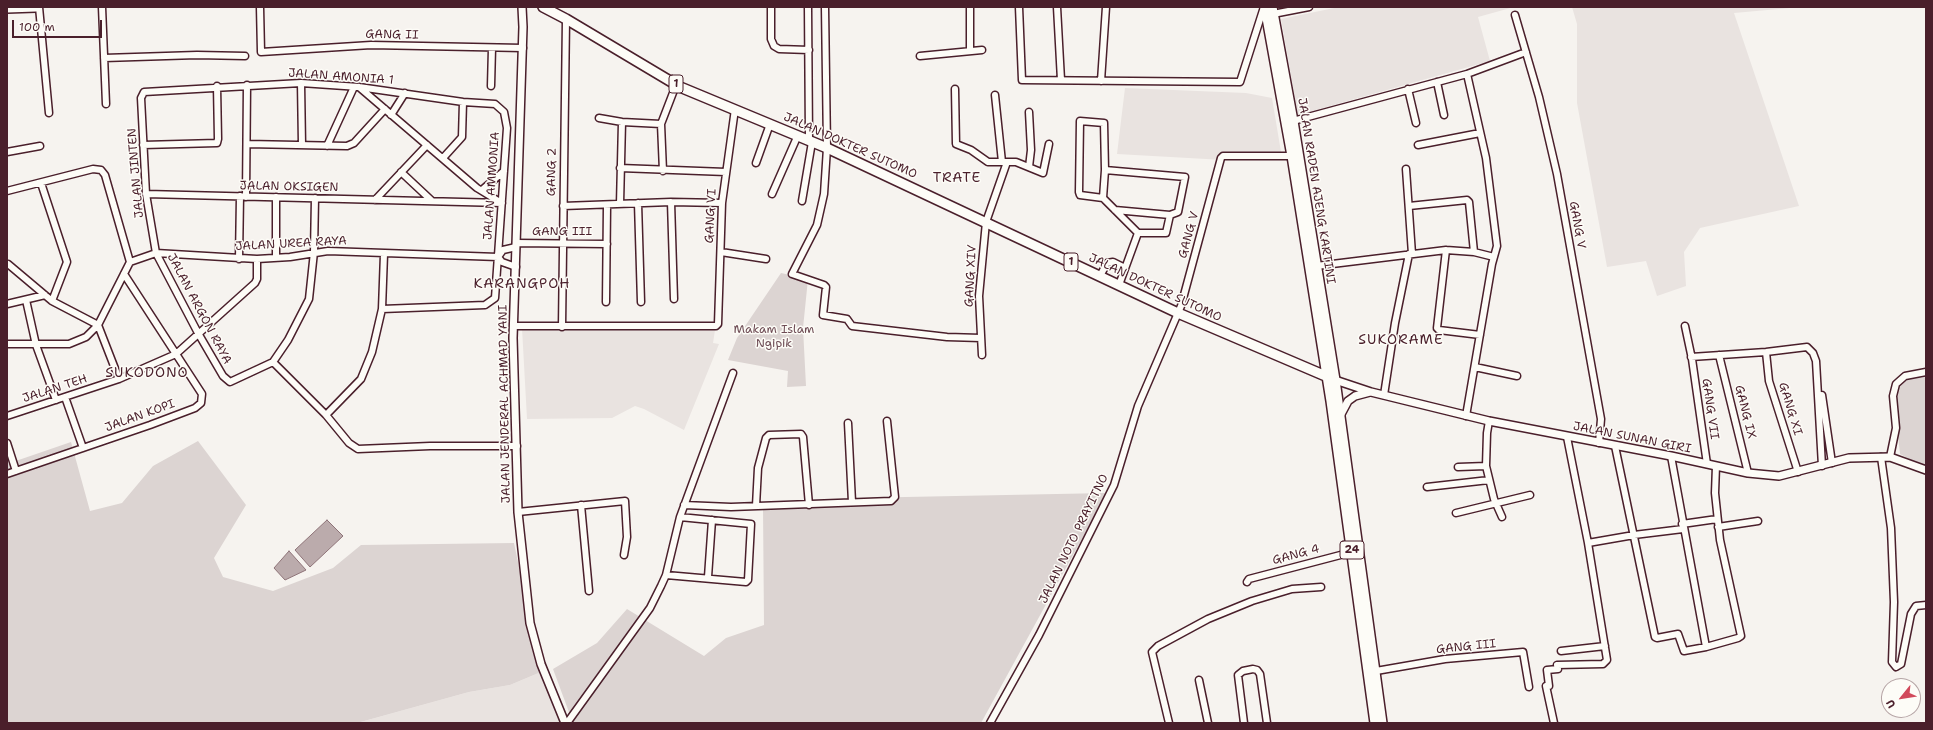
<!DOCTYPE html>
<html>
<head>
<meta charset="utf-8">
<style>
  body { margin:0 }
  #map { position:relative; width:1933px; height:730px; overflow:hidden; background:#f6f3ef; font-family:"Shantell Sans",sans-serif }
  canvas { display:block }
  .frame { position:absolute; inset:0; border:8px solid #4a1f2b; pointer-events:none }
  .north { position:absolute; left:1881px; top:678px; width:40px; height:40px; box-sizing:border-box; background:#fdfcf7; border:1px solid #b5a4a5; border-radius:50%; rotate:240deg; font-size:11px; font-weight:700; line-height:16px; text-align:center; color:#4a1f2b }
  .north::after { content:''; display:block; margin:auto; width:14px; height:18px; background:#d1495b; clip-path:polygon(50% 0,100% 100%,50% 72%,0 100%) }
  .scale { position:absolute; left:12px; top:20px; width:90px; height:18px; box-sizing:border-box; border:2px solid #4a1f2b; border-top:0; padding-left:5px; font-size:12px; line-height:14px; white-space:nowrap; color:#4a1f2b; -webkit-text-stroke:3px #fdfcf7; paint-order:stroke }
</style>
</head>
<body>
<div id="map">
<canvas width="1933" height="730"></canvas>
<div class="frame"></div>
<div class="north">U</div>
<div class="scale">100 m</div>
</div>
<script>
const c = document.querySelector('canvas').getContext('2d');
c.lineJoin = 'round';
function fillPath(path, color) { c.fillStyle = color; c.fill(path, 'evenodd'); }
const toPath = rows => new Path2D(rows.map(r => 'M' + r).join(''));
function trace(path, color, width, dash) { c.strokeStyle = color; c.lineWidth = width; c.lineCap = dash ? 'butt' : 'round'; c.setLineDash(dash || []); c.stroke(path); }
function write(font, color, halo, rows, align = 'center') {
  c.font = font + ' "Shantell Sans",sans-serif'; c.lineWidth = 3; c.setLineDash([]); c.textBaseline = 'middle'; c.strokeStyle = halo; c.fillStyle = color; for (const [text, x, y, turn = 0] of rows) {
    c.save(); c.translate(x, y); c.rotate((+turn || 0) * Math.PI / 180); c.textAlign = isNaN(turn) ? turn : align; if (halo) c.strokeText(text, 0, 0); c.fillText(text, 0, 0); c.restore();
  }
}
const built = toPath([
  [1339,7,1514,7,1478,17,1490,61,1298,115,1281,19],
  [1572,7,1801,7,1734,13,1799,206,1700,228,1684,252,1686,286,1657,296,1646,261,1607,267,1577,103,1577,24],
  [1125,88,1246,93,1272,98,1282,158,1224,160,1117,154],
  [522,328,715,330,713,343,719,344,684,430,644,409,635,406,612,418,527,419],
  [541,672,560,723,357,723,469,692,510,685]
]);
const green = toPath([
  [781,273,808,279,803,328,806,386,787,387,788,371,728,360,737,338],
  [1926,377,1926,468,1900,454,1896,416,1897,390,1903,380],
  [198,441,246,505,214,558,223,577,273,591,333,568,361,545,514,543,541,672,510,685,469,692,357,723,7,723,7,464,71,442,90,511,122,503,153,466],
  [1107,493,981,723,573,723,553,669,597,643,627,609,704,656,726,638,764,625,763,508,855,498]
]);
const water = toPath([
  [327,520,343,536,310,567,295,550,327,520],
  [289,551,306,570,285,580,274,568,289,551]
]);
const minor = toPath([
  [39,7,49,113],
  [102,7,106,104],
  [260,7,261,52,371,45,523,48],
  [771,7,771,39,774,46,779,49,809,50],
  [808,7,809,140],
  [825,7,827,148,824,194,817,225,792,274,824,285,826,287,823,315,847,319,852,326,947,337,981,338],
  [970,7,970,51],
  [1019,7,1022,80,1240,82,1264,7],
  [1057,7,1061,80],
  [1273,14,1309,7],
  [1515,15,1539,97,1557,174,1601,419,1599,443],
  [920,56,982,50],
  [104,58,197,55,245,56],
  [1101,81,1106,7],
  [1437,82,1444,115],
  [301,83,302,145],
  [491,86,492,48],
  [359,87,477,188,500,202],
  [955,89,956,144,971,150,988,162,1016,162,1043,173,1049,144],
  [1408,89,1416,123],
  [995,95,1002,162],
  [1029,112,1031,150,1029,167],
  [391,115,405,93],
  [599,118,622,122,661,124,663,171],
  [1293,121,1467,74,1526,52],
  [661,124,676,85],
  [247,144,347,146,354,143,385,109],
  [143,145,217,143,218,139,217,86],
  [1418,145,1480,133],
  [327,146,354,87],
  [7,152,40,146],
  [443,158,462,137,463,102],
  [756,163,770,124],
  [620,168,726,172],
  [1406,169,1412,254],
  [1105,170,1185,177,1178,212,1170,215,1166,233,1138,233,1103,198,1105,170],
  [401,172,432,201],
  [41,183,67,262,52,301],
  [482,190,504,171],
  [7,191,93,169,101,170,105,175,130,262],
  [146,194,502,203],
  [772,194,798,135],
  [246,197,247,85],
  [276,197,276,258],
  [315,198,314,252,309,299,288,340,273,362,230,382,223,376,198,333,156,253,146,194,141,98,144,92,301,83,359,87,463,102,495,104,504,112,507,128,495,298,485,305,382,309],
  [1103,198,1080,195,1079,192,1080,121,1104,123,1105,170],
  [375,200,427,145],
  [802,201,812,142],
  [671,202,674,299],
  [638,203,641,302],
  [620,204,622,122],
  [563,206,671,202,722,203],
  [1409,206,1467,200,1469,202,1474,252],
  [1115,210,1170,215],
  [516,243,607,244],
  [1446,250,1437,328,1439,330,1480,335],
  [721,252,766,259],
  [498,257,503,250,516,247],
  [498,257,502,262,516,267],
  [239,259,240,196],
  [8,264,52,301,98,325,119,379],
  [1316,266,1446,250,1474,252,1494,257],
  [1100,276,1107,263,1113,262,1125,268],
  [1119,285,1138,233],
  [26,300,36,345,56,400],
  [606,302,607,206],
  [7,304,45,295],
  [514,326,716,326,718,324,722,203,735,109],
  [1685,326,1692,359,1707,464],
  [562,327,566,19],
  [7,344,69,344,86,337,98,325,130,262,156,253,257,259,290,257,328,251,498,257],
  [1766,352,1769,381,1798,472],
  [982,355,979,296,986,222,1007,162],
  [1719,355,1748,473],
  [1691,357,1766,352,1807,347,1813,353,1816,361,1822,466],
  [273,362,326,415,349,443,358,449,430,446,517,446],
  [1475,367,1517,376],
  [1384,395,1395,323,1409,254],
  [1822,395,1832,463],
  [65,397,83,448],
  [326,415,361,379,372,352,382,309,384,254],
  [7,416,119,379,176,354,255,283,257,279,257,259],
  [1466,416,1492,264,1497,246,1486,158,1467,74],
  [1489,421,1487,433,1486,466,1494,499,1502,517],
  [848,423,852,502],
  [7,443,16,471],
  [1615,446,1655,637,1657,638,1678,634,1684,651,1706,647,1738,638,1741,636,1720,540,1715,493,1716,466],
  [1671,456,1706,647],
  [1881,457,1891,528,1894,602,1892,662,1896,667,1901,664,1911,614,1916,606,1926,605],
  [1890,457,1896,428,1893,396,1896,384,1905,376,1926,372],
  [1458,467,1486,466],
  [7,474,150,425,195,408,201,403,202,394,124,274],
  [1427,487,1489,480],
  [581,505,589,591],
  [684,505,731,507,891,501,895,497,887,421],
  [756,506,758,468,766,438,769,435,801,434,803,437,809,505],
  [518,512,625,501,627,537,624,555],
  [1456,513,1530,495],
  [1682,524,1717,519],
  [1718,527,1758,521],
  [1588,543,1634,535,1683,529],
  [666,575,746,582,748,580,751,524,680,517],
  [708,577,712,520],
  [1247,582,1249,579,1352,552],
  [1561,651,1605,646],
  [1376,671,1445,659,1523,652,1529,687],
  [1199,680,1208,723],
  [567,723,650,608,661,586,666,575,680,517,733,373],
  [990,723,1039,635,1114,485,1138,406,1181,306,1221,158,1223,156,1292,156],
  [1169,723,1152,652,1158,646,1208,619,1252,601,1292,589,1321,587],
  [1244,723,1238,675,1243,671,1253,669,1257,670,1260,674,1267,723],
  [1554,723,1546,686,1549,686,1547,670,1558,669,1557,665,1603,664,1607,660,1588,543,1567,437]
]);
const major = toPath([
  [522,7,523,27,513,338,518,512,530,623,541,664,565,723],
  [1335,380,1371,392,1489,421,1671,456,1748,473,1779,476,1849,458,1890,457,1926,470],
  [1340,416,1348,401,1355,396,1370,392]
]);
const highway = toPath([
  [543,7,566,19,680,87,827,148,1178,313,1335,380],
  [1265,7,1292,156,1331,401,1375,723],
  [1272,7,1293,121,1335,380,1382,723],
  [7,8,36,7]
]);
const shields = [
  [676,84,14],
  [1071,262,14],
  [1352,550,24]
];
const shieldNames = [
  ["1",676,84],
  ["1",1071,262],
  ["24",1352,550]
];
const streetNames = [
  ["GANG II",392,35,1],
  ["JALAN AMONIA 1",341,77,4],
  ["JALAN DOKTER SUTOMO",850,146,24],
  ["GANG 2",552,172,-89],
  ["JALAN JINTEN",136,173,-95],
  ["JALAN AMMONIA",492,186,-86],
  ["JALAN OKSIGEN",289,187,1],
  ["JALAN RADEN AJENG KARTINI",1316,191,81],
  ["GANG VI",711,216,-87],
  ["GANG V",1577,225,80],
  ["GANG III",562,232],
  ["GANG V",1189,235,-75],
  ["JALAN UREA RAYA",291,244,-3],
  ["GANG XIV",971,276,-87],
  ["JALAN DOKTER SUTOMO",1155,288,25],
  ["JALAN ARGON RAYA",199,309,62],
  ["JALAN TEH",55,389,-18],
  ["JALAN JENDERAL ACHMAD YANI",505,404,-91],
  ["GANG VII",1710,409,82],
  ["GANG XI",1790,409,73],
  ["GANG IX",1745,412,76],
  ["JALAN KOPI",140,416,-20],
  ["JALAN SUNAN GIRI",1632,438,11],
  ["JALAN NOTO PRAYITNO",1074,539,-64],
  ["GANG 4",1296,555,-15],
  ["GANG III",1466,647,-6]
];
const parkNames = [
  ["Makam Islam",774,330],
  ["Ngipik",774,344]
];
const quarterNames = [
  ["TRATE",957,178],
  ["KARANGPOH",522,284],
  ["SUKORAME",1401,340],
  ["SUKODONO",147,373]
];
fillPath(built, '#e9e3e0');
fillPath(green, '#dcd4d2');
fillPath(water, '#bbabac');
trace(water, '#8e7378', 1);
trace(minor, '#4a1f2b', 9);
trace(major, '#4a1f2b', 10);
trace(highway, '#4a1f2b', 12);
trace(minor, '#fdfcf7', 6);
trace(major, '#fdfcf7', 7);
trace(highway, '#fdfcf7', 9);
for (const [x, y, w] of shields) { const box = new Path2D(); box.roundRect(x - w / 2, y - 9, w, 18, 3); c.fillStyle = '#fdfcf7'; c.fill(box); trace(box, '#4a1f2b', 1); }
write('bold 11px', '#4a1f2b', null, shieldNames);
write('12px', '#4a1f2b', '#fdfcf7', streetNames);
write('12px', '#6e4c55', '#fdfcf7', parkNames);
c.letterSpacing = '1px';
write('14px', '#4a1f2b', '#fdfcf7', quarterNames);
c.letterSpacing = '0px';
</script>
</body>
</html>
